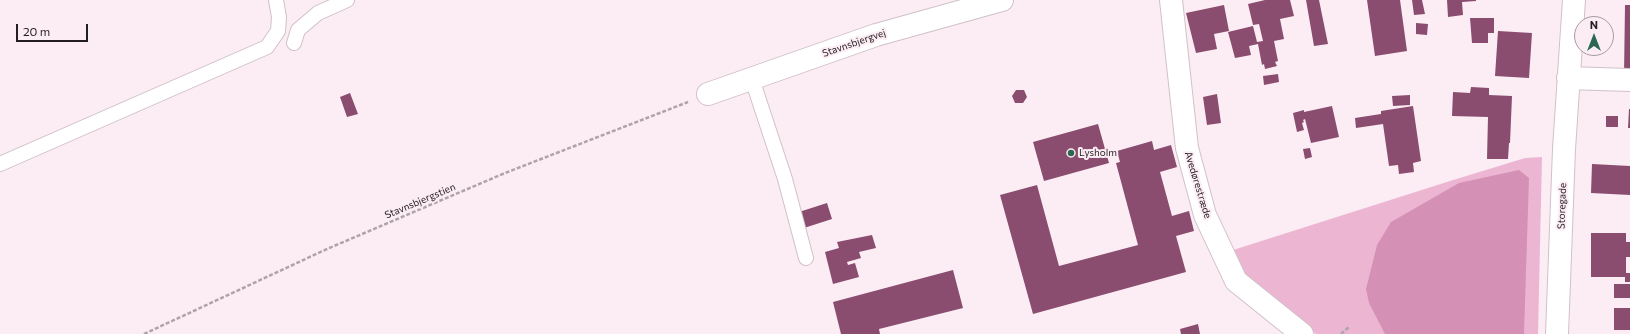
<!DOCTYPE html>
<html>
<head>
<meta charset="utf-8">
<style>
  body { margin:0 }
  #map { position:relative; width:1630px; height:334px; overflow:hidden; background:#fcedf4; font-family:Commissioner,sans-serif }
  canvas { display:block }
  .north { position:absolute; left:1574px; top:16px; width:40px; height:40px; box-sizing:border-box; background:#fcedf4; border:1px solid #a69aa0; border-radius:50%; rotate:0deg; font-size:11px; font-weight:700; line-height:16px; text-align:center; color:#241e21 }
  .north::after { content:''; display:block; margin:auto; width:14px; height:18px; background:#2c6751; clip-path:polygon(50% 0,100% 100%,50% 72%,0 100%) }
  .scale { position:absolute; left:16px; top:24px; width:72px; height:18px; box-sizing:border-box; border:2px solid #241e21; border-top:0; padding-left:5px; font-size:12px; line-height:14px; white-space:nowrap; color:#241e21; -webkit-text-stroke:3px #fcedf4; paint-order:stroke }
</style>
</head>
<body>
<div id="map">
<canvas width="1630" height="334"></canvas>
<div class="north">N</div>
<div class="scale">20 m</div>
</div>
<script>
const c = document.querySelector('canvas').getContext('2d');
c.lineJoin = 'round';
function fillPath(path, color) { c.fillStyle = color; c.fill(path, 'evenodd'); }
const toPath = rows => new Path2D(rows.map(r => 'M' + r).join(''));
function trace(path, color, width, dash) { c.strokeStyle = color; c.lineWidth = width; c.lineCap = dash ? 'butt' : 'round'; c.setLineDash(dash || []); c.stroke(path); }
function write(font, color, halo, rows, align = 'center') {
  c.font = font + ' Commissioner,sans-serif'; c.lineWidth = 4; c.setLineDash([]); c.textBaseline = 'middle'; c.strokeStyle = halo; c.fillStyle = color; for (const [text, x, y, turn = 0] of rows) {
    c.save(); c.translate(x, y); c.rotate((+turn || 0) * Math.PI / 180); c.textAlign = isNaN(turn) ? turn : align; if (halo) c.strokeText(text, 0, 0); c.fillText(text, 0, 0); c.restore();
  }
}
const green = toPath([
  [1542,157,1538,334,1316,334,1263,292,1240,270,1230,251,1450,181,1525,158]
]);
const water = toPath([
  [1519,170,1529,178,1524,334,1385,334,1369,303,1366,289,1377,245,1391,222,1459,183]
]);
const building = toPath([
  [1265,0,1290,0,1294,16,1280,19,1284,39,1274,41,1278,61,1275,62,1277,66,1265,69,1264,64,1262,65,1258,44,1249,46,1251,55,1235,58,1228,32,1253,26,1257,42,1263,41,1259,24,1253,25,1248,4],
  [1306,0,1319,0,1328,44,1314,46],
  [1367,0,1400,0,1407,51,1375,56],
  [1412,0,1422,0,1425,14,1414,15],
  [1447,0,1476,0,1476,1,1462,2,1463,15,1448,17],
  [1224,5,1229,31,1214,34,1217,49,1196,53,1186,13],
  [1625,5,1630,5,1630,75,1624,75],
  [1470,18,1494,18,1494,33,1488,33,1488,43,1472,43],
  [1416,23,1428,24,1427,35,1416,34],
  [1498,31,1532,33,1529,78,1495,76],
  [1278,74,1279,82,1264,85,1263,76],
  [1471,87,1489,88,1489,95,1512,96,1510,143,1509,143,1508,159,1487,159,1488,117,1452,116,1453,92,1470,93],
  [1016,90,1024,90,1027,97,1023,103,1015,103,1012,96],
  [350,93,358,114,347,117,340,97],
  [1217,94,1221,123,1207,125,1203,97],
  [1410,95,1410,105,1393,106,1392,96],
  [1332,106,1339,137,1311,143,1305,119,1303,120,1304,122,1302,123,1304,130,1297,132,1293,113,1304,110,1304,112],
  [1413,106,1421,161,1413,163,1414,172,1399,174,1398,165,1389,166,1383,124,1356,128,1355,118,1381,114,1381,111],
  [1629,109,1630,109,1630,128,1628,128],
  [1606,116,1618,116,1618,127,1606,127],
  [1098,124,1109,163,1044,181,1033,142],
  [1152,141,1154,150,1171,145,1177,167,1160,172,1172,216,1189,211,1194,231,1176,236,1186,272,1033,314,1000,195,1037,185,1059,266,1138,245,1116,163,1120,162,1117,151],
  [1310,148,1312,157,1305,159,1303,149],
  [1592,164,1630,166,1630,195,1591,193],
  [827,203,832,219,804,228,799,212],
  [1591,233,1626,233,1626,242,1630,242,1630,257,1626,257,1626,273,1630,273,1630,282,1625,282,1625,277,1591,277],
  [872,235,876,248,859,252,861,258,847,262,848,265,855,263,859,277,833,284,825,252,839,248,837,242],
  [953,270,963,308,879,329,880,334,841,334,833,302],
  [1614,284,1630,284,1630,298,1614,298],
  [1614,308,1630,308,1630,330,1614,330],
  [1198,324,1200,334,1181,334,1180,329]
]);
const path = toPath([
  [144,334,327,249,505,173,688,102],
  [1341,334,1349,327]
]);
const service = toPath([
  [294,43,298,30,318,13,347,0],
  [752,79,785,179,806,258],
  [0,164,267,47,278,31,279,17,276,0]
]);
const minor = toPath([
  [1171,0,1187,148,1205,215,1236,281,1302,334],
  [1568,78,1630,80],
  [708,94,876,35,1002,0],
  [1557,334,1564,149,1574,0]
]);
const markers = [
  [1071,153,4,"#2c6751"]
];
const streetNames = [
  ["Stavnsbjergvej",854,43,-19],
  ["Avedørestræde",1198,185,73],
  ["Stavnsbjergstien",420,201,-23],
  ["Storegade",1562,206,-88]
];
const poiNames = [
  ["Lysholm",1079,153]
];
fillPath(green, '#ecb6d3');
fillPath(water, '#d490b5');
fillPath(building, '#8a4c6f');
trace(service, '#d0c1c8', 16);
trace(minor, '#d0c1c8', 24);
trace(path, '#aea3a8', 2.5, [4, 2]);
trace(service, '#fff', 14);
trace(minor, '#fff', 22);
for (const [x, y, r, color] of markers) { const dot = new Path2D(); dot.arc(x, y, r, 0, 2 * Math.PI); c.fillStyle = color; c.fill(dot); trace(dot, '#fcedf4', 1.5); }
write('10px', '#241e21', '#fcedf4', streetNames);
write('10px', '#241e21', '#fcedf4', poiNames, 'left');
</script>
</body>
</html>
